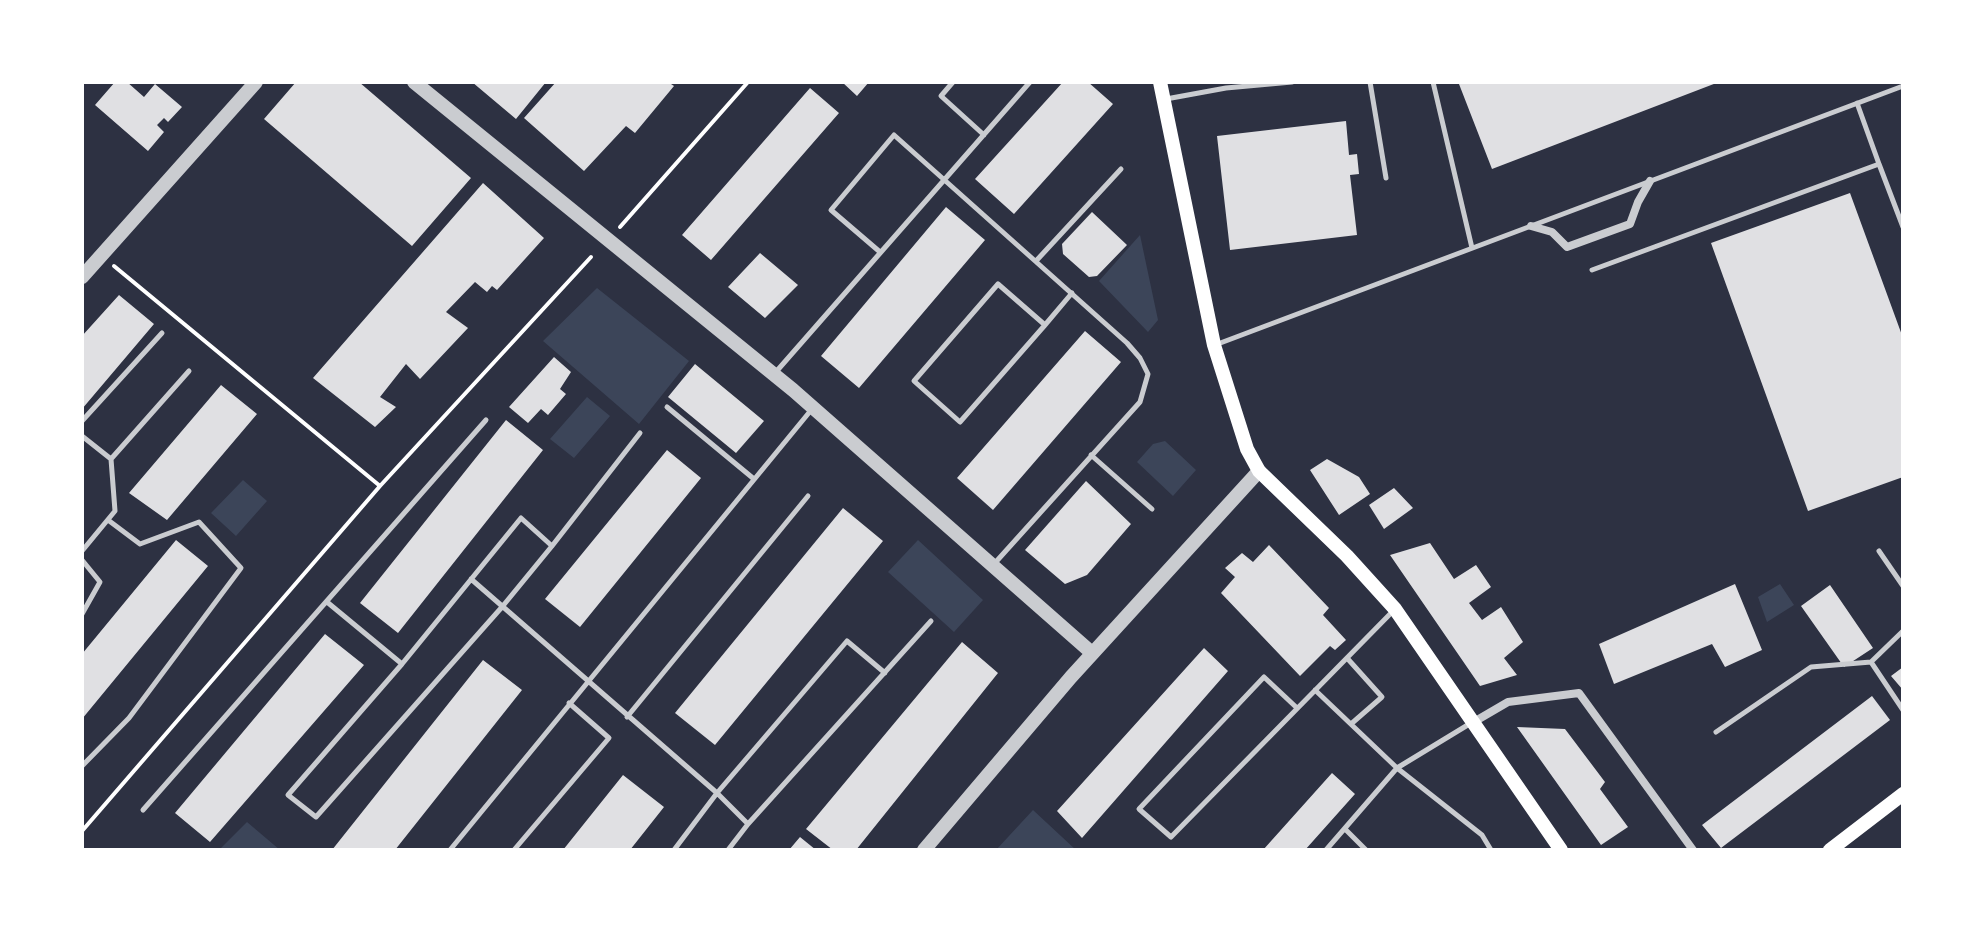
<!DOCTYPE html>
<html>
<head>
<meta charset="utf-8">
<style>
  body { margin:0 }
  #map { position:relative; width:1985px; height:932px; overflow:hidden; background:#2d3142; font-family:Rubik,sans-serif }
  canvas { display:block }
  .frame { position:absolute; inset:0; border:84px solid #fff; pointer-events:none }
</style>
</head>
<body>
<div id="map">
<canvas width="1985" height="932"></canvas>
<div class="frame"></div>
</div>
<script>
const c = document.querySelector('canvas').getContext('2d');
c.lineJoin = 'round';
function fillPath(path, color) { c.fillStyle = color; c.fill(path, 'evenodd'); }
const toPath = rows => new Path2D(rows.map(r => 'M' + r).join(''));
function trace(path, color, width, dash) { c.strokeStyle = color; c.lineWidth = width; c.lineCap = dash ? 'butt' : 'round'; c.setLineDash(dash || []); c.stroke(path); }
const green = toPath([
  [1140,235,1158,320,1148,332,1099,281],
  [597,288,689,361,639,424,543,341],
  [587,397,610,416,574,458,550,439],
  [1165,441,1196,470,1173,496,1137,462,1153,444],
  [243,480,267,501,236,536,211,513],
  [918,540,983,600,954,632,888,572],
  [1780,584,1794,605,1767,622,1758,597],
  [1033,810,1076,850,996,850],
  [247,822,280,850,219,850]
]);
const building = toPath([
  [115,82,127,82,144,97,155,84,182,107,168,122,164,118,157,125,164,132,148,151,95,105],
  [296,82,359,82,471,178,412,246,264,119],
  [472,82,546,82,516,119],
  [556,82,668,82,674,86,635,133,626,126,584,171,524,118],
  [842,82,869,82,857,96],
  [1063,82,1088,82,1113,104,1014,214,975,179],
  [1464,82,1719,82,1492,169,1459,84],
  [810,88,839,113,711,260,682,235],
  [1346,121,1349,155,1357,154,1359,174,1350,175,1357,235,1230,250,1217,136],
  [483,183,544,238,497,290,492,286,487,292,475,282,446,312,468,328,420,379,406,364,380,397,396,407,375,427,313,378],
  [1850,193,1903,338,1903,477,1808,511,1711,243],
  [946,207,985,240,859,388,821,356],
  [1092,212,1127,245,1097,276,1089,277,1063,254,1062,244],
  [760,253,798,285,765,318,728,287],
  [119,295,154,324,82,409,82,336],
  [1085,331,1121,362,993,510,957,478],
  [554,357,571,372,560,389,566,394,548,415,541,409,528,423,509,407],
  [695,364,764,421,736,453,668,397],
  [221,385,257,414,167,520,129,493],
  [506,420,543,450,398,633,360,603],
  [667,450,701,478,580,627,545,599],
  [1327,459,1359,477,1370,494,1339,515,1310,470],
  [1086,481,1131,524,1087,575,1065,584,1025,550],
  [1394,488,1413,508,1384,529,1369,505],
  [843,508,883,541,715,745,675,713],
  [176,540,208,566,82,719,82,654],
  [1430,543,1454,579,1476,565,1491,587,1469,603,1482,620,1501,607,1523,642,1504,658,1517,675,1480,686,1390,555],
  [1269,545,1329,608,1323,615,1346,640,1335,650,1330,646,1300,676,1221,593,1235,577,1225,568,1242,553,1253,562],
  [1735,584,1762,650,1725,667,1712,644,1614,684,1599,644],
  [1830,585,1873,648,1844,667,1801,606],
  [325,634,364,665,210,842,175,813],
  [962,642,998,673,856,850,833,850,806,829],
  [1204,648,1228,671,1082,838,1057,811],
  [483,660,522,690,395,850,332,850],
  [1903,667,1903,690,1891,676],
  [1872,696,1890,720,1721,848,1702,825],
  [1517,727,1565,729,1605,782,1600,789,1628,827,1601,845],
  [1332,773,1355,794,1305,850,1263,850],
  [623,775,664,807,630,850,563,850],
  [800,837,816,850,789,850]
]);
const path = toPath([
  [620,227,748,82],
  [114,266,380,486],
  [82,831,380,486,591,257]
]);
const service = toPath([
  [953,82,941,96,984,135],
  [1370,82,1386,178],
  [1433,82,1472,248],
  [1166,99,1226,88,1292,82],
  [1879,164,1903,227],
  [880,252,831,210,894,135,1127,343,1140,358,1148,374,1140,402,994,564],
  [1036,261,1121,169],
  [1592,270,1879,164,1857,103],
  [1045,325,998,284,914,381,960,422,1045,325,1072,293],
  [1215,345,1903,86],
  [775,373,1030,82],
  [667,407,754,479],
  [82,421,162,333],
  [82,436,111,459,115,511,82,551],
  [1091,455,1152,509],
  [111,459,189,371],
  [552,546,521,518,402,664,288,795,316,817,502,607,552,546,640,433],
  [1879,551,1903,586],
  [82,560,100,582,82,614],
  [471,579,717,793,748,824],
  [327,602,402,664],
  [1347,658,1382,697,1351,724],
  [1871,662,1903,710],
  [1315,690,1397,768,1482,835,1491,850],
  [1297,708,1264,677,1139,809,1171,837,1394,610],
  [627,717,808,496],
  [1716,732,1811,667,1871,662,1903,631],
  [82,766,129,718,241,568,199,522,140,544,108,520],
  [143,810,486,420],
  [1345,829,1366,850],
  [450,850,812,409],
  [514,850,609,738,569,703],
  [674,850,717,793,847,641,885,673],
  [728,850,748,824,931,621],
  [1326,850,1397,768,1471,723]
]);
const minor = toPath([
  [1531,226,1552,232,1567,247,1630,224,1638,202,1650,181],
  [1472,723,1508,702,1579,693,1693,850]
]);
const tertiary = toPath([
  [414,82,793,390,1092,653],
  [82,277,256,82],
  [924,850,1071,677,1259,471]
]);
const secondary = toPath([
  [1160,82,1214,345,1247,449,1259,471,1347,556,1395,609,1561,850],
  [1830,850,1903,794]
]);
fillPath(green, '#3c4559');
fillPath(building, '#e0e0e3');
trace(path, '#fff', 4);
trace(service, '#caccd0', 5);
trace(minor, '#caccd0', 8);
trace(tertiary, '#caccd0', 14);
trace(secondary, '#fff', 14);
</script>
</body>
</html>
